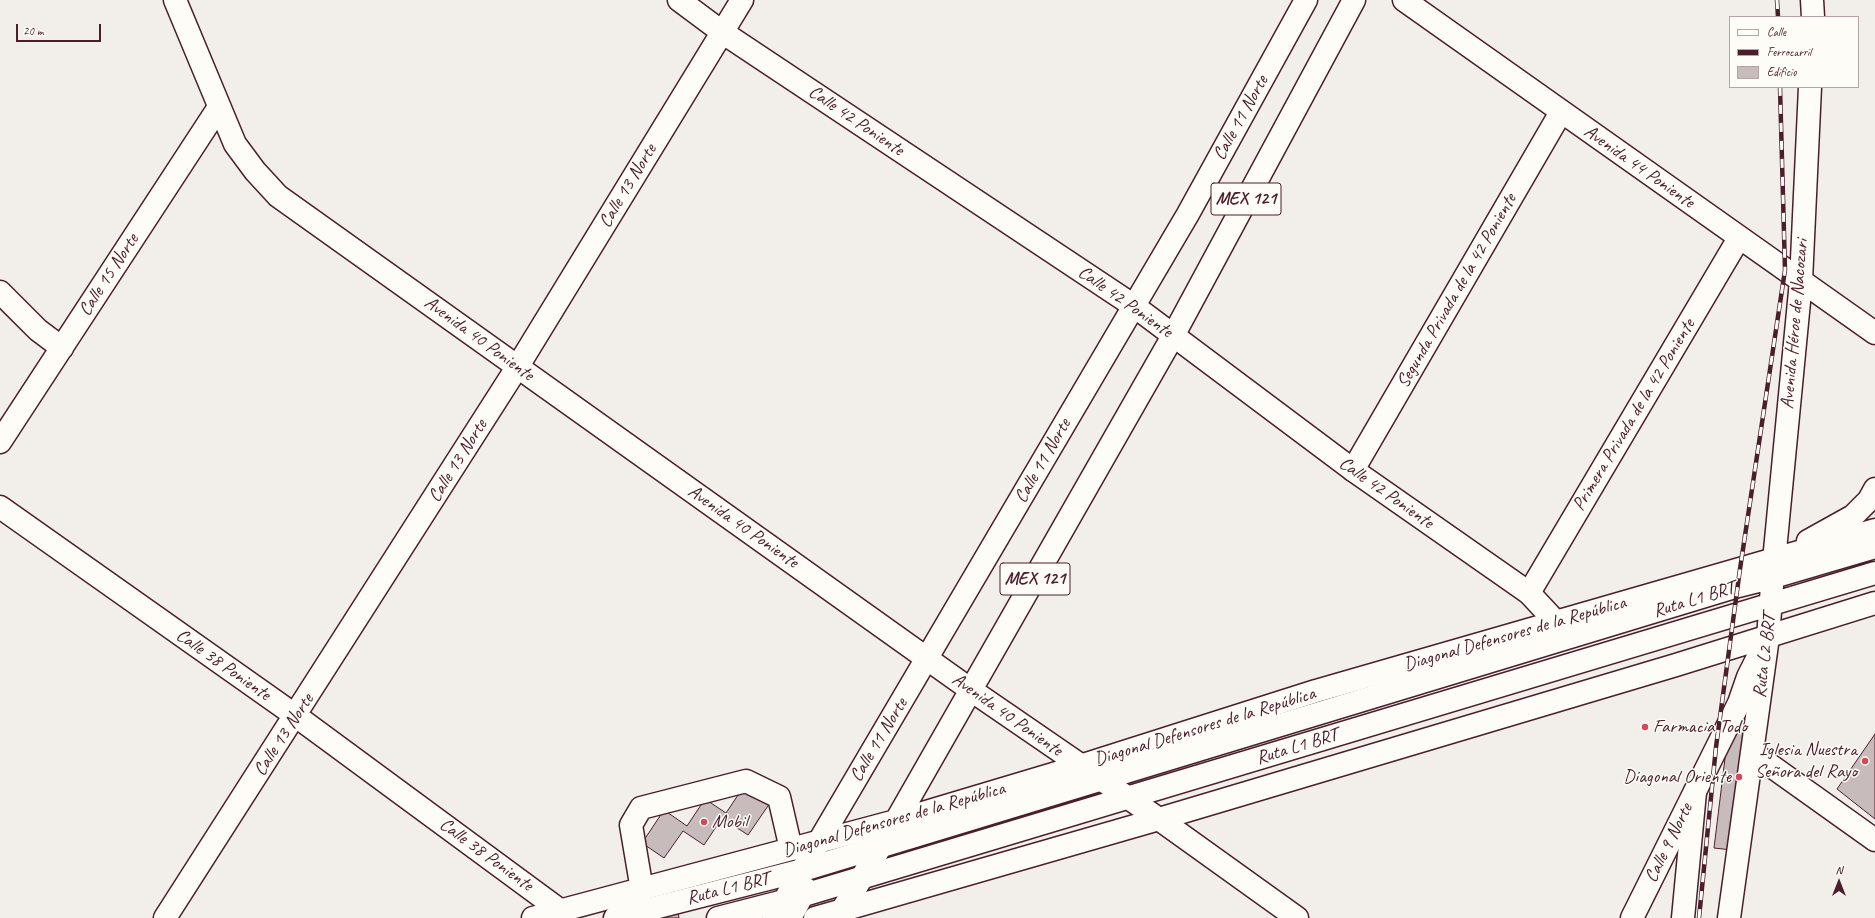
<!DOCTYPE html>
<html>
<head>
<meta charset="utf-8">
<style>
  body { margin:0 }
  #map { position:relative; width:1875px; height:918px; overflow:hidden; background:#f2efeb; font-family:Caveat,sans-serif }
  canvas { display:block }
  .legend { position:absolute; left:1729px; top:16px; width:130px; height:72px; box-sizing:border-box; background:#fdfcf7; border:1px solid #b5a4a5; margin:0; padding:5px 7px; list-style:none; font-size:12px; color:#4a1f2b }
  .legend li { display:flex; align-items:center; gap:8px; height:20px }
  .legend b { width:20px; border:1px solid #b5a4a5 }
  .north { position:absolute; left:1819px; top:862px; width:40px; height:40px; -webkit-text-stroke:3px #fdfcf7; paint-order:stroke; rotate:0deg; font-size:11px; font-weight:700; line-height:16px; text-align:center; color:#4a1f2b }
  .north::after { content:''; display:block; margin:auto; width:14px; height:18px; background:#4a1f2b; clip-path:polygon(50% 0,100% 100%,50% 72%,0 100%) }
  .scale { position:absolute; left:16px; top:24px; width:85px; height:18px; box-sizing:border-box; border:2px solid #4a1f2b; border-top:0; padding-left:5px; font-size:12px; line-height:14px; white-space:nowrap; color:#4a1f2b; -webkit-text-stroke:3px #fdfcf7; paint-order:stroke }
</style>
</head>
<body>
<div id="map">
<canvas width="1875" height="918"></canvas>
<ul class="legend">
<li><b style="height:5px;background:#fdfcf7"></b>Calle</li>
<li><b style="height:5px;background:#4a1f2b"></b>Ferrocarril</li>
<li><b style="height:11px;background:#c8bbbb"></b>Edificio</li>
</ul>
<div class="north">N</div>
<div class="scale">20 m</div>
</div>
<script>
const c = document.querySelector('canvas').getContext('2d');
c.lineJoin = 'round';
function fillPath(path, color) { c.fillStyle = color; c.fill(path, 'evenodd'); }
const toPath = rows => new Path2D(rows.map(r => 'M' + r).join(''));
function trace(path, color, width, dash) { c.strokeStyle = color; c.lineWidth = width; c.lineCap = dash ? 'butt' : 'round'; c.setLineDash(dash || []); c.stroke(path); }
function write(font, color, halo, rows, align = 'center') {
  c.font = font + ' Caveat,sans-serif'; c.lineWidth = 3; c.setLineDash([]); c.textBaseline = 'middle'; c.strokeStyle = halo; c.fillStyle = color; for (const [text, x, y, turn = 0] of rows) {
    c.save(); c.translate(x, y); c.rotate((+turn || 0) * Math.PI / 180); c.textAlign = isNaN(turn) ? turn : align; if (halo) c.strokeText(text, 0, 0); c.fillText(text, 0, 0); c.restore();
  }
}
const building = toPath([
  [1729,726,1748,729,1732,850,1714,848,1729,726],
  [1875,734,1875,819,1837,789,1875,734],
  [744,786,770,803,748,835,722,818,704,845,683,831,664,858,642,843,664,810,687,826,705,799,726,813,744,786],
  [677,907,679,918,631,918,677,907]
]);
const minor = toPath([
  [1404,0,1875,333],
  [1812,0,1813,17],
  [0,292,38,330,62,348],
  [0,442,219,107],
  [1353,470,1561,112],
  [0,507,296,716,561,911],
  [1529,593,1739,238],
  [1753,753,1875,840],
  [1159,819,1297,918],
  [642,890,631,825,641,808,746,781,779,797,791,849],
  [165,918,518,366,742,0],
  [615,918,803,870,1738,586,1770,578,1875,547],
  [718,918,784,901,1875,573],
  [790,918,806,889],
  [1683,918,1695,792],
  [1729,918,1768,637,1774,561,1801,281,1810,87]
]);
const major = toPath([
  [175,0,235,144,255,171,278,196,971,690,1159,819],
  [679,0,722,32,1134,306,1353,470,1529,593,1556,622],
  [1808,541,1853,516,1869,500,1875,489],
  [838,917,896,821,1173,336,1354,0],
  [533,918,896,821,1080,766,1316,691,1875,530],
  [774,918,1188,214,1306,0],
  [815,918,1159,819,1676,665,1875,603],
  [1632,918,1739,703,1748,677,1768,637]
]);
const rail = toPath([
  [1777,0,1778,17],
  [1699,918,1716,747,1740,569,1785,270,1780,87]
]);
const markers = [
  [1645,727,4,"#d1495b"],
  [1865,761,4,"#d1495b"],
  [1739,777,4,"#d1495b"],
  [704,822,4,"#d1495b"]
];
const shields = [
  [1246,199,70],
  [1035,579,70]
];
const shieldNames = [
  ["MEX 121",1246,199],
  ["MEX 121",1035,579]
];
const streetNames = [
  ["Calle 11 Norte",1241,118,-61],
  ["Calle 42 Poniente",856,121,34],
  ["Avenida 44 Poniente",1639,167,35],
  ["Calle 13 Norte",628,186,-59],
  ["Calle 15 Norte",109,275,-57],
  ["Segunda Privada de la 42 Poniente",1457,291,-60],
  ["Calle 42 Poniente",1125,302,35],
  ["Avenida Héroe de Nacozari",1795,324,-85],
  ["Avenida 40 Poniente",479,339,36],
  ["Primera Privada de la 42 Poniente",1634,415,-59],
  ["Calle 13 Norte",458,461,-58],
  ["Calle 11 Norte",1043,461,-60],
  ["Calle 42 Poniente",1386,493,35],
  ["Avenida 40 Poniente",743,527,35],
  ["Ruta L1 BRT",1694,600,-17],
  ["Diagonal Defensores de la República",1515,634,-16],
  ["Ruta L2 BRT",1765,656,-83],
  ["Calle 38 Poniente",223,665,35],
  ["Avenida 40 Poniente",1007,715,35],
  ["Diagonal Defensores de la República",1205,727,-17],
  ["Calle 13 Norte",284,735,-57],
  ["Calle 11 Norte",879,740,-59],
  ["Ruta L1 BRT",1297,747,-17],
  ["Diagonal Defensores de la República",894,820,-16],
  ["Calle 9 Norte",1669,843,-64],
  ["Calle 38 Poniente",486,855,36],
  ["Ruta L1 BRT",728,889,-14]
];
const poiNames = [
  ["Farmacia Todo",1653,727],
  ["Iglesia Nuestra",1857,750,"right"],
  ["Señora del Rayo",1857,772,"right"],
  ["Diagonal Oriente",1731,777,"right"],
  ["Mobil",712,822]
];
fillPath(building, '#c8bbbb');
trace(building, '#4a1f2b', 1);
trace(minor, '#4a1f2b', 25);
trace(major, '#4a1f2b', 25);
trace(minor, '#fdfcf7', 22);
trace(major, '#fdfcf7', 22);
trace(rail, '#4a1f2b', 4.5);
trace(rail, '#fdfcf7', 3, [9]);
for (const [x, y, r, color] of markers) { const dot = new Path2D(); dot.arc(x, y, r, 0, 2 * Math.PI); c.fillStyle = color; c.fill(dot); trace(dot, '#fdfcf7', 1.5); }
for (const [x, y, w] of shields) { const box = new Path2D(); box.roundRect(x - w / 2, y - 16, w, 32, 3); c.fillStyle = '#fdfcf7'; c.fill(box); trace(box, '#4a1f2b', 1); }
write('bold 18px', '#4a1f2b', null, shieldNames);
write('19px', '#4a1f2b', '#fdfcf7', streetNames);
write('19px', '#4a1f2b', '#fdfcf7', poiNames, 'left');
</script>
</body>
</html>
